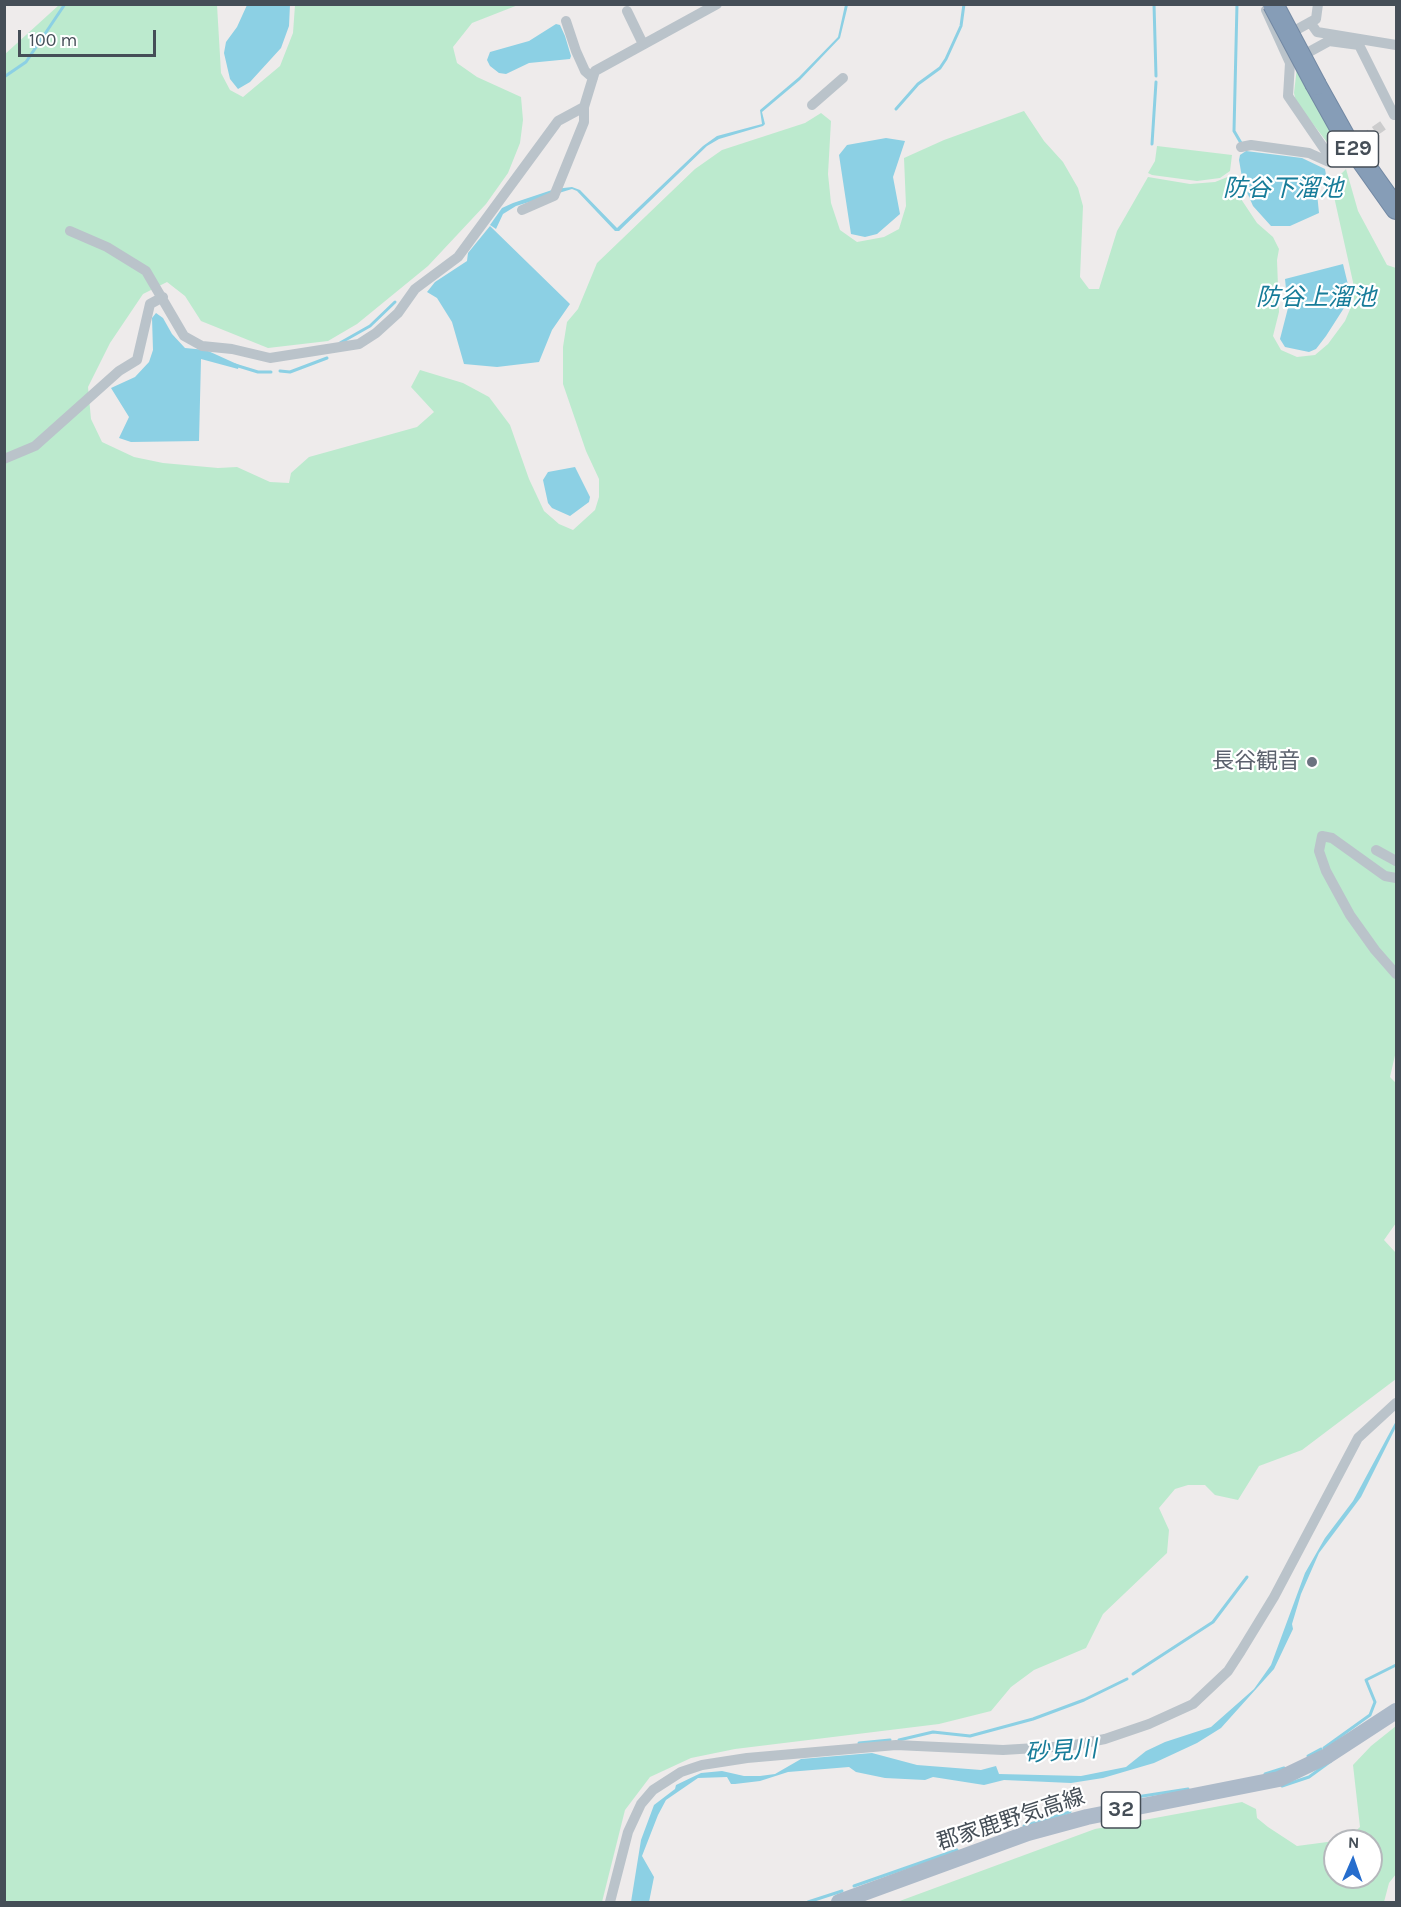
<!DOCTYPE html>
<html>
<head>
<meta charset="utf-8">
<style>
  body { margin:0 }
  #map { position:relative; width:1401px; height:1907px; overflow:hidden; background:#eeebeb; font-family:Karla,sans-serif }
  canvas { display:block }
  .frame { position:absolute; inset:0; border:6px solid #454e57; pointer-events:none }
  .north { position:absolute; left:1323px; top:1829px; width:60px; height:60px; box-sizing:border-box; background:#fff; border:2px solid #b5b8bc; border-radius:50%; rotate:2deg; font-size:16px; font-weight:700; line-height:24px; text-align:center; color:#454e57 }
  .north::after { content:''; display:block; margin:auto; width:21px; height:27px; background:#266dcd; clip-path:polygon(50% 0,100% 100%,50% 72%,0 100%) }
  .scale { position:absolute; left:18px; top:30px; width:138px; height:27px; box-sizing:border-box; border:3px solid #454e57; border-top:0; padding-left:8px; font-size:18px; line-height:21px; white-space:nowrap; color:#454e57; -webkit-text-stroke:4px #fff; paint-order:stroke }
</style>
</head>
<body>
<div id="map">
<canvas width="1401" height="1907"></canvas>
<div class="frame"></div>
<div class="north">N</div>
<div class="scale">100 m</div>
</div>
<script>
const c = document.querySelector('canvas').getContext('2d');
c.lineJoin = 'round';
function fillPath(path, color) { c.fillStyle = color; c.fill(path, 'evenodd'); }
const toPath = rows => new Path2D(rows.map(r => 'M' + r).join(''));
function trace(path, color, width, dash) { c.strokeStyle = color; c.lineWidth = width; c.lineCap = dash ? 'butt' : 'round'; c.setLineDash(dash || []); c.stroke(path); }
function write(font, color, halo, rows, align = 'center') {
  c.font = font + ' Karla,"Noto Sans JP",sans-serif'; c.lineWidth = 4.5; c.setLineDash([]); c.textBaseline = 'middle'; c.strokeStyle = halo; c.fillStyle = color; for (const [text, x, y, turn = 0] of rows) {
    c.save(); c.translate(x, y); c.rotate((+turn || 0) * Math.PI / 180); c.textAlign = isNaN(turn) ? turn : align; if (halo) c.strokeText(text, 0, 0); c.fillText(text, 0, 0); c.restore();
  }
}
const green = toPath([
  [59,5,217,5,221,73,230,90,243,97,280,66,293,33,295,5,518,5,472,23,453,47,457,63,477,77,521,97,523,120,520,143,508,173,486,204,428,266,357,324,328,341,268,348,201,321,185,296,167,282,143,294,110,343,88,387,91,419,102,442,134,457,163,463,218,468,237,467,270,482,289,483,291,473,309,457,417,427,434,412,411,387,420,370,463,383,489,397,510,425,529,479,544,511,559,524,573,530,595,510,599,497,599,479,586,451,563,384,563,347,567,322,578,309,597,263,695,169,722,150,805,123,821,113,831,121,828,174,831,203,840,230,857,242,884,237,899,229,906,206,904,158,944,140,1024,111,1044,141,1063,162,1078,188,1083,206,1080,277,1089,289,1099,289,1117,231,1148,177,1190,184,1215,182,1230,176,1235,190,1257,223,1273,237,1279,249,1277,260,1279,312,1273,336,1281,350,1297,357,1315,355,1328,344,1345,321,1354,300,1353,282,1333,192,1337,178,1346,169,1358,211,1387,265,1396,268,1396,1051,1390,1077,1396,1083,1396,1223,1384,1240,1396,1253,1396,1379,1302,1450,1259,1466,1238,1500,1215,1495,1205,1485,1188,1485,1175,1489,1159,1508,1169,1530,1167,1553,1103,1614,1086,1648,1034,1670,1011,1687,991,1711,939,1724,735,1749,691,1758,650,1777,625,1810,602,1902,5,1902,4,55],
  [1297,67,1343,146,1339,150,1333,150,1296,102,1294,93],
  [1157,146,1232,155,1230,171,1220,178,1197,181,1152,175,1148,173,1155,161],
  [1396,1726,1396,1874,1389,1883,1384,1902,897,1902,1095,1829,1242,1802,1256,1809,1257,1818,1268,1827,1297,1846,1335,1841,1335,1877,1371,1877,1371,1841,1337,1841,1346,1840,1360,1827,1353,1765,1371,1746]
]);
const water = toPath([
  [247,5,290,5,289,26,281,48,250,82,238,89,230,79,224,53,226,42,237,27],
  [845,5,848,5,840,38,800,80,762,112,765,124,763,126,719,139,707,146,619,231,615,231,577,191,572,189,516,206,503,214,496,229,490,225,502,208,513,203,555,189,572,187,580,190,617,228,703,146,717,136,762,124,760,110,799,77,838,37],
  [556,24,560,25,565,36,571,56,570,59,529,63,506,74,499,73,490,66,487,60,490,52,529,41],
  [886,138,905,141,893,177,900,214,877,234,865,237,851,234,839,155,847,145],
  [1246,151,1302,158,1325,169,1326,175,1320,182,1317,193,1319,213,1290,226,1271,226,1253,206,1243,183,1239,160,1240,155],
  [490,226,570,304,552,330,539,362,497,367,464,364,452,322,437,298,427,292,435,282,467,261,468,253],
  [1343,264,1351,297,1326,336,1316,349,1309,352,1285,347,1280,339,1288,308,1285,279],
  [156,313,163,318,172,334,185,348,206,350,239,365,238,369,201,359,199,441,131,442,119,438,129,417,111,388,135,377,149,362,153,350,152,318],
  [575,467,590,497,589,502,570,516,552,508,548,503,543,480,548,472],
  [1396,1421,1396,1427,1361,1497,1319,1553,1301,1594,1292,1624,1293,1629,1274,1669,1221,1728,1197,1743,1154,1763,1103,1778,1071,1783,1004,1780,984,1785,933,1777,925,1780,885,1778,856,1772,849,1767,788,1772,760,1781,735,1784,731,1784,727,1777,698,1778,666,1800,658,1815,642,1856,654,1877,649,1902,631,1902,641,1840,654,1805,675,1789,676,1785,701,1773,722,1771,744,1776,760,1776,775,1774,801,1759,872,1753,917,1765,981,1770,996,1766,999,1774,1081,1776,1126,1767,1146,1751,1165,1742,1211,1727,1254,1689,1271,1665,1305,1573,1325,1538,1353,1501]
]);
const stream = toPath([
  [1154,4,1156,76],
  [1237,4,1234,131,1241,143],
  [4,77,26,62,65,4],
  [896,109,918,84,940,68,946,59,961,26,964,4],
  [1152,144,1156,82],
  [340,343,370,326,395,302],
  [235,365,258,372,271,372],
  [280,371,290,372,327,358],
  [1133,1674,1213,1622,1247,1577],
  [899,1740,933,1732,970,1736,1033,1719,1084,1700,1127,1679],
  [859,1743,890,1740],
  [1324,1748,1370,1715,1375,1702,1366,1680,1396,1665],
  [1308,1756,1321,1749],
  [1265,1774,1284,1768],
  [1282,1786,1309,1777,1331,1761],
  [1104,1802,1188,1789],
  [1024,1826,1070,1812,1065,1794],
  [854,1886,957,1850],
  [808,1902,842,1891]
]);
const minorTunnel = toPath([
  [1350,148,1385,124]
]);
const minor = toPath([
  [1266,10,1290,63,1288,96,1327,153,1334,158,1340,155],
  [627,11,643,44],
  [566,21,576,51,585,71,593,78],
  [1310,22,1317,32,1396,45],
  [1285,36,1316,19,1318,4],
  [1298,58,1329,41,1359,45,1394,115],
  [812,105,843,78],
  [1241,147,1251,145,1309,153,1329,162,1333,159],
  [522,210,554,196,584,122,584,107],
  [70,231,107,247,146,271,184,336,202,346,232,349,270,358,359,344,376,333,398,313,415,289,458,257,558,121,584,107,595,71,717,4],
  [4,459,35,446,119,371,137,360,150,304,163,297],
  [1376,850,1396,861],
  [1396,878,1385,876,1332,838,1322,836,1319,851,1326,871,1350,915,1375,950,1396,974],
  [610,1902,628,1832,641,1804,653,1790,681,1772,702,1765,747,1758,896,1745,1003,1750,1069,1746,1105,1739,1149,1724,1193,1704,1228,1671,1241,1651,1274,1597,1358,1438,1396,1403]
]);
const primary = toPath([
  [839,1902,1028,1833,1087,1817,1279,1779,1327,1756,1396,1711]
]);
const motorway = toPath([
  [1316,85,1345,137,1396,209]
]);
const motorwayBridge = toPath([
  [1273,4,1316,85]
]);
const markers = [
  [1312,762,6,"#6b7280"]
];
const shields = [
  [1353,149,51],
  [1121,1810,39]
];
const shieldNames = [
  ["E29",1353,149],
  ["32",1121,1810]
];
const worshipNames = [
  ["長谷観音",1300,762]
];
const streetNames = [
  ["郡家鹿野気高線",1011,1820,-18]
];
const waterNames = [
  ["防谷下溜池",1283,189],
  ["防谷上溜池",1316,298],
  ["砂見川",1061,1752,-4]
];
fillPath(green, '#bceace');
fillPath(water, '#8cd0e4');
trace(stream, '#8cd0e4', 3);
trace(minorTunnel, '#cccccd', 10, [10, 5]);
trace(motorway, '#7288a3', 22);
trace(minor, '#bac3ca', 10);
trace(primary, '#adbac9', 16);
trace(motorway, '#869db7', 20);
trace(motorwayBridge, '#7288a3', 22, []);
trace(motorwayBridge, '#869db7', 20);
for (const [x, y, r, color] of markers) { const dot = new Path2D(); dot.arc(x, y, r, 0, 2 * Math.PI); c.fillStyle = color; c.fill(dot); trace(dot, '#fff', 2); }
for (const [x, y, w] of shields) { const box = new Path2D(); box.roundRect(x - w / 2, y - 18, w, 36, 4.5); c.fillStyle = '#fff'; c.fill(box); trace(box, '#454e57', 1.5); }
write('bold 21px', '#454e57', null, shieldNames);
write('22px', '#5b616d', '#fff', worshipNames, 'right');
write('22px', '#454e57', '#fff', streetNames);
write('italic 24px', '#177c99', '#fff', waterNames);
</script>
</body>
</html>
